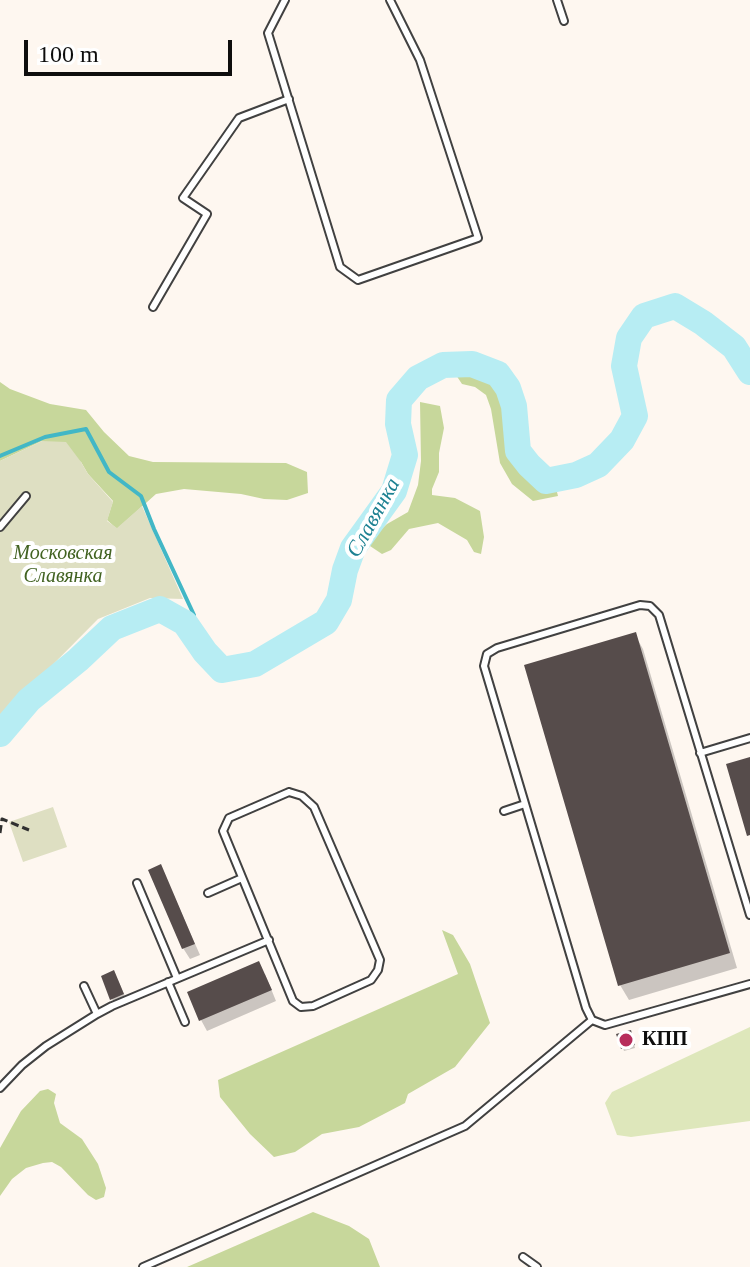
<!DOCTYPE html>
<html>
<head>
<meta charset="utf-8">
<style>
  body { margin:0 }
  #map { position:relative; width:750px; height:1267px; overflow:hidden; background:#fef7f0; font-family:Georgia,serif }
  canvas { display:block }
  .scale { position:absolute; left:24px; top:40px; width:208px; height:36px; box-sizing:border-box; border:4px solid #0e0e0e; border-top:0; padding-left:10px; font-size:24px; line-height:28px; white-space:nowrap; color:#0e0e0e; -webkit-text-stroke:6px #fff; paint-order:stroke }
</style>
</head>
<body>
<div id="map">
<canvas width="750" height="1267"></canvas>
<div class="scale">100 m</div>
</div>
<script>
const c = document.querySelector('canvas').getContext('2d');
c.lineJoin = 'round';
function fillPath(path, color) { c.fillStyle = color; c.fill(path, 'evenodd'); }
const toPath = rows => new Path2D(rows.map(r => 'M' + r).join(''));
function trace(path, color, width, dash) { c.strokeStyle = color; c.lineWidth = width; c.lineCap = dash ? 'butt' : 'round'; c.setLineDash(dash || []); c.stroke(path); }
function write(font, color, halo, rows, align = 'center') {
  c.font = font + ' Georgia,serif'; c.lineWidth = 8; c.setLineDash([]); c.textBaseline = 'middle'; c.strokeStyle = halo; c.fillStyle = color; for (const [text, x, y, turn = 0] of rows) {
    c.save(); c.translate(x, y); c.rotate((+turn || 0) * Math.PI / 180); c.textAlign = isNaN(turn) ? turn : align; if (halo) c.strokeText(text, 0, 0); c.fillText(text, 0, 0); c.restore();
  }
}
const green = toPath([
  [750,1027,750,1121,631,1137,617,1135,605,1103,612,1092]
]);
const forest = toPath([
  [470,369,493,379,507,404,508,437,520,466,541,485,555,484,558,496,533,501,512,484,500,463,491,409,486,395,475,387,462,384,456,375],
  [0,382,10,389,50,404,86,410,104,432,129,456,153,462,286,463,307,472,308,493,287,500,264,499,241,494,184,489,156,494,117,529,107,520,113,501,88,474,81,462,42,441,0,461],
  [420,402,440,406,444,428,439,453,439,472,432,489,432,495,455,498,480,511,484,537,481,554,474,552,467,540,438,523,409,529,391,550,382,554,370,546,375,535,387,524,408,512,418,485,421,461],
  [442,930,453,935,470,964,490,1023,455,1067,408,1094,405,1103,359,1127,322,1134,295,1152,274,1157,250,1134,220,1097,218,1080,458,974],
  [48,1089,56,1094,54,1103,60,1123,82,1139,98,1164,106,1188,104,1197,96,1200,88,1195,61,1167,52,1162,43,1163,26,1168,12,1179,0,1196,0,1148,21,1111,40,1091],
  [313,1212,349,1226,369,1239,380,1267,187,1267]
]);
const cemetery = toPath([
  [42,441,66,442,81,462,88,474,113,502,107,521,117,528,142,506,183,599,150,598,98,619,0,718,0,461],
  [53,807,67,847,23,862,9,822]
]);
const shadow = toPath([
  [635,635,643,649,737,968,629,1000,620,985,527,667],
  [166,878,200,955,190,959,183,948],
  [265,974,276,1001,207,1031,201,1020],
  [118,980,127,1001,116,1005,112,999],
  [631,1035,635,1048,624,1051,623,1048]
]);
const stream = toPath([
  [0,456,45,437,86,429,109,472,141,496,154,529,194,615,191,631]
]);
const river = toPath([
  [0,734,29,700,78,660,112,628,160,609,185,623,205,652,222,670,255,664,326,622,339,600,345,570,353,548,394,491,405,455,398,424,399,400,418,378,443,365,472,364,498,374,508,388,514,406,518,451,529,465,546,481,576,475,598,465,622,440,635,416,624,366,629,338,644,316,675,306,703,323,734,347,750,372]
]);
const building = toPath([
  [636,632,730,953,618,986,524,665],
  [750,757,750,835,747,836,726,764],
  [161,864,195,944,182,949,148,870],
  [259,961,272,990,199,1021,187,992],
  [114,970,124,994,110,1000,101,976],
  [631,1030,635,1045,621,1049,616,1034]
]);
const path = toPath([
  [0,833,2,819,29,830]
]);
const lane = toPath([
  [285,0,268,33,340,267,358,280,478,238,420,60,390,0],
  [557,0,564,21],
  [153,307,207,214,183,198,239,118,289,99],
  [0,527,26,496],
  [700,753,750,738],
  [289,792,302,796,314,807,380,960,378,970,371,980,313,1006,301,1007,293,1001,223,831,229,818,289,792],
  [504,811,525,804],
  [137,883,177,978],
  [208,893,242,878],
  [750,915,659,615,650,606,640,605,497,648,487,654,484,666,586,1008,592,1020,605,1025,750,984],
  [168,982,185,1022],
  [84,986,97,1014],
  [0,1088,22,1065,46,1046,97,1014,112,1006,269,940],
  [523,1257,537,1267],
  [143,1267,465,1126,592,1020]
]);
const markers = [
  [626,1040,8,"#b72d5b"]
];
const parkNames = [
  ["Московская",63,554],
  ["Славянка",63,577]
];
const poiNames = [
  ["КПП",642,1040]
];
const waterNames = [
  ["Славянка",374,518,-61]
];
fillPath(green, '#dee7bb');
fillPath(forest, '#c7d79b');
fillPath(cemetery, '#dedfc2');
fillPath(shadow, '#0003');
trace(stream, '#42b7c6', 4);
trace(river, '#b7edf3', 26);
fillPath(building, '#564c4b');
trace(lane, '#414141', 10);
trace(path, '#303030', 3, [8, 4]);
trace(lane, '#fff', 6);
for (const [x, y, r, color] of markers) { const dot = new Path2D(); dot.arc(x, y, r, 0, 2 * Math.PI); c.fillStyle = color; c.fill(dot); trace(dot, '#fff', 3); }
write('italic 20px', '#426322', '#fff', parkNames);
write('bold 20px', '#0e0e0e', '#fff', poiNames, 'left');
write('italic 22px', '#1d8192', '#fff', waterNames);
</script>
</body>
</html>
